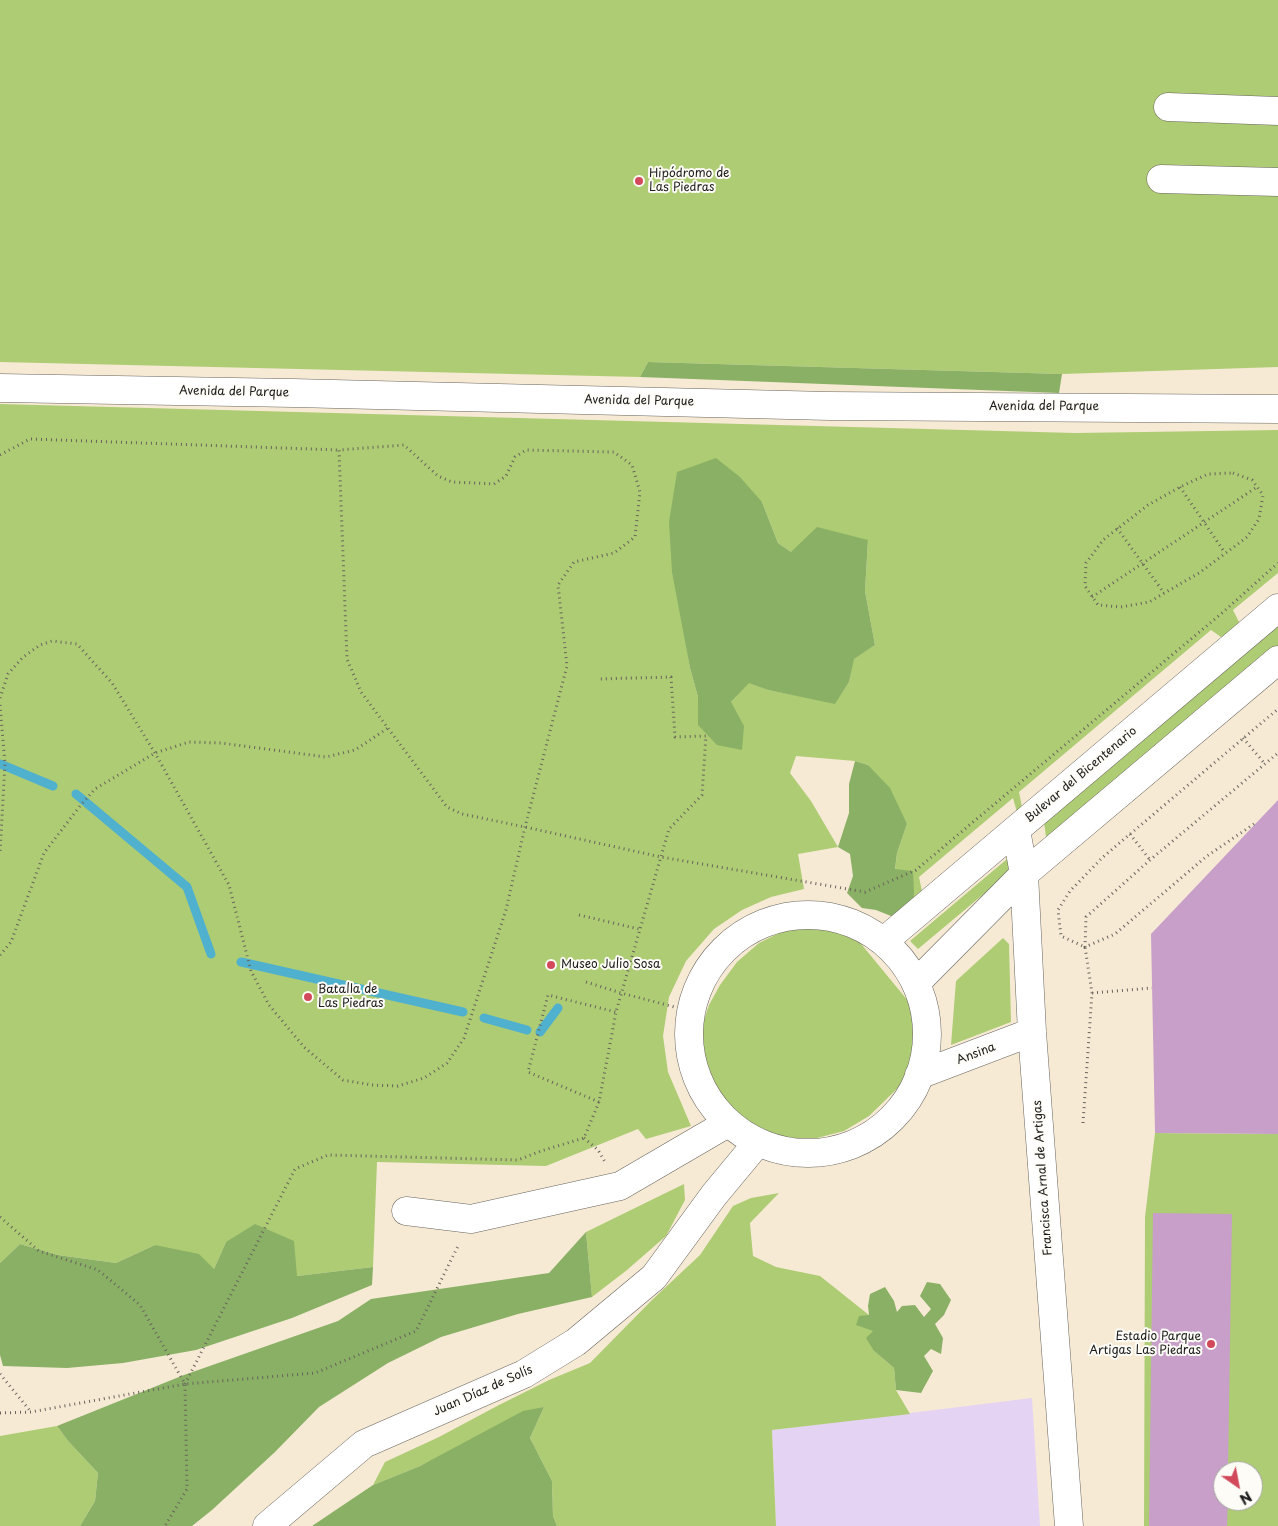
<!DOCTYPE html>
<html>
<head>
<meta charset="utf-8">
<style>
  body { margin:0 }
  #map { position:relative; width:1278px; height:1526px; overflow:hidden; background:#f6ead5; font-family:"Playpen Sans",sans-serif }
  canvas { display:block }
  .north { position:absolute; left:1213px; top:1461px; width:50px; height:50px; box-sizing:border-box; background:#fdfcf7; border:1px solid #a3a29f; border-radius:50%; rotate:147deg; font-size:14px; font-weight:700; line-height:20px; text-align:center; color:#1c1c1c }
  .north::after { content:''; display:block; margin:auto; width:18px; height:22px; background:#d1495b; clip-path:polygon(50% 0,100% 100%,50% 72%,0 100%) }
</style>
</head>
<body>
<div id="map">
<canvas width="1278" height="1526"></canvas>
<div class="north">N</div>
</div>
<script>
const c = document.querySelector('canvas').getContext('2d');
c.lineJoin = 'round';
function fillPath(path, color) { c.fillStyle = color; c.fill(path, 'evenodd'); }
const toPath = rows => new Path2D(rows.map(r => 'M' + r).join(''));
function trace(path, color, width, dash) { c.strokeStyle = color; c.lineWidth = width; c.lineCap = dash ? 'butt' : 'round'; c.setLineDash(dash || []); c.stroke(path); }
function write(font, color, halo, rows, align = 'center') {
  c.font = font + ' "Playpen Sans",sans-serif'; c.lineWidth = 4; c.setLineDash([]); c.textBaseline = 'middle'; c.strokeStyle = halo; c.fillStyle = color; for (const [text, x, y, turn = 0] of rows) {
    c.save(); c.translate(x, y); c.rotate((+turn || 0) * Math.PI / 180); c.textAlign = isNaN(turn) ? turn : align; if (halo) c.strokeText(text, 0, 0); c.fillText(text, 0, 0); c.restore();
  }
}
const built = toPath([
  [1032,1398,1040,1526,776,1526,772,1430]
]);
const green = toPath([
  [0,0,1278,0,1278,367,1062,374,648,362,640,377,0,362],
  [0,404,1075,433,1278,430,1278,573,1233,610,1243,630,1228,642,1211,630,1019,792,1023,812,1018,816,1013,798,919,877,923,896,912,907,895,870,897,853,907,824,868,765,855,761,796,756,790,773,811,801,838,847,798,854,804,889,771,897,742,910,714,929,686,961,669,997,663,1036,668,1072,691,1126,646,1139,638,1129,546,1166,377,1162,373,1267,297,1276,226,1242,214,1269,155,1245,116,1263,58,1255,20,1244,0,1263],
  [762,502,778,543,791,552,868,540,865,591,875,645,853,659,849,682,835,703,768,690,749,682,731,702,699,725,698,697,690,668,684,632],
  [1278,620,1278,648,1047,844,1044,822],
  [1007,859,1010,872,918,949,910,941],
  [807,926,848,928,913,1007,916,1028,916,1050,903,1083,869,1116,844,1131,817,1138,795,1138,771,1134,745,1123,729,1107,716,1089,705,1069,702,1048,702,1026,709,1005,720,985,737,962,759,943,783,931],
  [1003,938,1009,944,1011,1022,951,1045,956,981],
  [1155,1133,1278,1134,1278,1526,1144,1526,1145,1217],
  [1223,1471,1253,1471,1253,1501,1223,1501],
  [684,1184,685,1200,666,1236,627,1270,592,1297,586,1232],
  [779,1193,750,1223,753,1256,776,1267,820,1276,869,1315,874,1331,874,1351,894,1368,896,1390,910,1414,772,1430,776,1526,557,1526,553,1516,552,1481,530,1438,544,1407,420,1466,373,1485,385,1462,439,1437,499,1405,549,1380,590,1363,653,1299,700,1255,733,1206,751,1198],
  [57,1426,68,1441,98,1473,95,1501,80,1526,0,1526,0,1436]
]);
const forest = toPath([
  [648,362,1062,374,1059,393,640,377],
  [716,458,740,477,762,502,778,543,791,552,817,527,868,540,865,591,875,645,854,659,849,682,835,704,768,690,749,683,731,702,744,726,742,750,717,745,698,725,698,697,690,668,672,572,669,522,677,472],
  [855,761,868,765,890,788,907,824,897,853,895,869,913,871,914,893,912,907,899,916,891,916,876,910,862,908,847,893,853,876,850,854,838,847,849,813,849,784],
  [255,1224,294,1241,297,1276,373,1267,372,1285,292,1318,196,1350,123,1363,67,1368,3,1366,0,1355,0,1263,20,1244,58,1255,116,1263,155,1245,199,1254,214,1269,226,1242],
  [586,1232,592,1297,518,1314,441,1337,388,1363,319,1407,275,1452,212,1510,192,1526,80,1526,95,1501,98,1473,68,1441,57,1426,184,1375,338,1321,371,1299,549,1273],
  [927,1282,940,1284,951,1300,944,1315,935,1324,943,1338,941,1354,931,1349,924,1356,933,1371,921,1393,896,1390,894,1368,874,1351,866,1338,873,1331,856,1325,859,1316,869,1315,868,1306,870,1294,885,1287,894,1301,897,1312,902,1306,915,1305,924,1317,931,1309,920,1296],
  [544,1407,530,1438,552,1481,553,1516,557,1526,312,1526,373,1485,420,1466,523,1411]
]);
const stream = toPath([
  [0,764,53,786],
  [76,794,187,887,211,954],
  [241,962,463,1012],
  [484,1018,527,1030],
  [540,1032,558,1008]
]);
const building = toPath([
  [1278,800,1278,1134,1155,1133,1151,934],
  [1153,1213,1232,1214,1228,1471,1223,1471,1223,1501,1228,1501,1227,1526,1149,1526]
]);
const path = toPath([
  [0,455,30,439,339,450],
  [1233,473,1252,480,1263,495,1259,519,1247,537,1199,573,1149,602,1121,607,1098,605,1085,586,1086,563,1103,540,1148,505,1180,487,1208,474,1233,473],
  [1180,487,1225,553],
  [1117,528,1164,593],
  [1092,597,1257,487],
  [0,698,8,674,22,658,40,645,52,641,77,644,112,683,155,753,229,885,251,971,269,1005,304,1047,343,1080,372,1085,398,1086,424,1078,447,1063,464,1038,506,910,525,827,567,666,558,585,574,562,614,553,635,537,640,492,632,465,614,452,526,450,515,457,506,476,494,484,452,482,438,476,404,445,339,450,347,659,361,692,447,807,462,814,525,827,661,857,865,892,916,870,1222,613,1278,563],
  [0,705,5,764,0,853],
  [1243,738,1265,764],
  [1254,824,1207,856,1115,934,1085,947,1086,917,1150,860,1278,753],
  [1130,834,1150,860],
  [579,915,639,929],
  [0,955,11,942,44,853,80,806,95,789,155,753,189,742,221,743,326,757,355,750,388,728],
  [586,982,621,993,690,1011],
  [1092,993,1152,988],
  [599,1102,528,1072,548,995,616,1012],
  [1083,1123,1092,993,1085,947,1061,936,1058,910,1070,891,1103,857,1278,709],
  [584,1138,598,1150,605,1162],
  [0,1217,39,1251,98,1270,140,1305,185,1384,187,1489,165,1526],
  [0,1374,31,1412],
  [185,1384,295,1169,328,1155,518,1160,541,1151,584,1138,599,1102,616,1012,669,829,702,795,706,736,675,737,671,677,598,679],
  [0,1413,31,1412,185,1384,315,1373,416,1331,459,1244]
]);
const minor = toPath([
  [1168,107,1278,111],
  [1161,179,1278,182],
  [0,388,293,393,829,406,1278,409],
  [1016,830,1024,874,1032,1032,1069,1526],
  '689 1034a119 119 0 1 1 238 0a119 119 0 1 1-238 0Z',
  [884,941,1278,608],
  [916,983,1024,874,1278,660],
  [919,1075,1032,1032],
  [406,1211,471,1219,620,1186,728,1123],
  [267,1526,364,1444,524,1374,576,1342,654,1277,714,1195,758,1142]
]);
const markers = [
  [639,181,5,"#d1495b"],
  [551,965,5,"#d1495b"],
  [308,997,5,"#d1495b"],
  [1211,1344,5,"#d1495b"]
];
const poiNames = [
  ["Hipódromo de",649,174],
  ["Las Piedras",649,188],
  ["Museo Julio Sosa",561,965],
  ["Batalla de",318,990],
  ["Las Piedras",318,1004],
  ["Estadio Parque",1201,1337,"right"],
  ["Artigas Las Piedras",1201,1351,"right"]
];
const streetNames = [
  ["Avenida del Parque",234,392,1],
  ["Avenida del Parque",639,401,1],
  ["Avenida del Parque",1044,407],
  ["Bulevar del Bicentenario",1081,775,-40],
  ["Ansina",976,1054,-21],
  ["Francisca Arnal de Artigas",1043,1178,-94],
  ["Juan Díaz de Solís",483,1391,-24]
];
fillPath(built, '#e4d3f2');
fillPath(green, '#aecc73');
fillPath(forest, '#8ab065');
trace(stream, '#50b1cf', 9);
fillPath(building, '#c79fc9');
trace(minor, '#68645d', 29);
trace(path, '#68645d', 3, [1, 4]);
trace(minor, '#fff', 28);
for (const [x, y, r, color] of markers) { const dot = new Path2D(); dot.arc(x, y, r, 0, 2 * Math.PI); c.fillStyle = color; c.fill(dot); trace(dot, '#fdfcf7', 2); }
write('12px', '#1c1c1c', '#fdfcf7', poiNames, 'left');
write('12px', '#1c1c1c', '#fdfcf7', streetNames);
</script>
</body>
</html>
